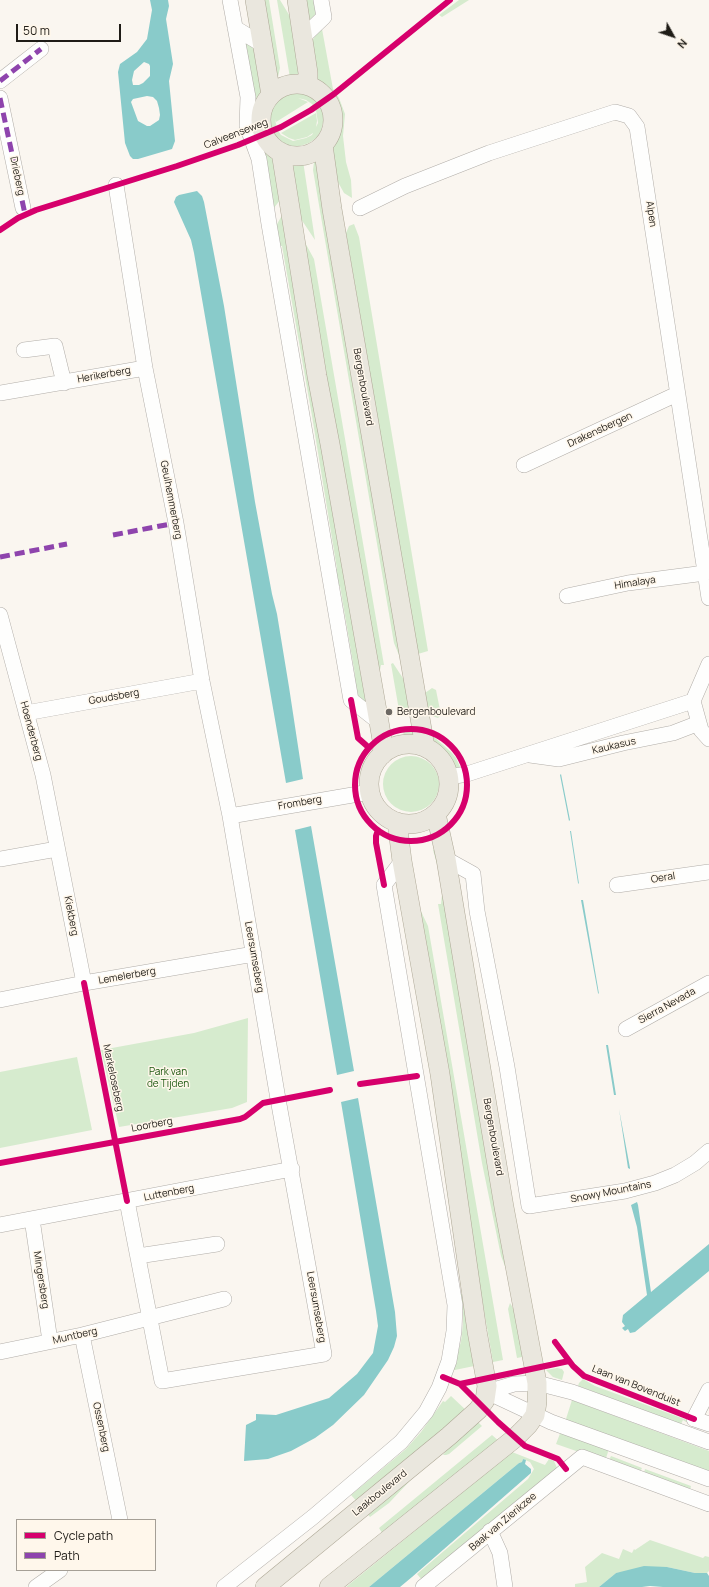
<!DOCTYPE html>
<html>
<head>
<meta charset="utf-8">
<style>
  body { margin:0 }
  #map { position:relative; width:709px; height:1587px; overflow:hidden; background:#faf6f0; font-family:Manrope,sans-serif }
  canvas { display:block }
  .legend { position:absolute; left:16px; top:1519px; width:140px; height:52px; box-sizing:border-box; background:#fff7eb; border:1px solid #a59f96; margin:0; padding:5px 7px; list-style:none; font-size:12px; color:#1f1c17 }
  .legend li { display:flex; align-items:center; gap:8px; height:20px }
  .legend b { width:20px; border:1px solid #a59f96 }
  .north { position:absolute; left:653px; top:16px; width:40px; height:40px; -webkit-text-stroke:3px #fff7eb; paint-order:stroke; rotate:130deg; font-size:11px; font-weight:700; line-height:16px; text-align:center; color:#1f1c17 }
  .north::after { content:''; display:block; margin:auto; width:14px; height:18px; background:#1f1c17; clip-path:polygon(50% 0,100% 100%,50% 72%,0 100%) }
  .scale { position:absolute; left:16px; top:24px; width:105px; height:18px; box-sizing:border-box; border:2px solid #1f1c17; border-top:0; padding-left:5px; font-size:12px; line-height:14px; white-space:nowrap; color:#1f1c17; -webkit-text-stroke:3px #fff7eb; paint-order:stroke }
</style>
</head>
<body>
<div id="map">
<canvas width="709" height="1587"></canvas>
<ul class="legend">
<li><b style="height:5px;background:#d6006c"></b>Cycle path</li>
<li><b style="height:5px;background:#8e44ad"></b>Path</li>
</ul>
<div class="north">N</div>
<div class="scale">50 m</div>
</div>
<script>
const c = document.querySelector('canvas').getContext('2d');
c.lineJoin = 'round';
function fillPath(path, color) { c.fillStyle = color; c.fill(path, 'evenodd'); }
const toPath = rows => new Path2D(rows.map(r => 'M' + r).join(''));
function trace(path, color, width, dash) { c.strokeStyle = color; c.lineWidth = width; c.lineCap = dash ? 'butt' : 'round'; c.setLineDash(dash || []); c.stroke(path); }
function write(font, color, halo, rows, align = 'center') {
  c.font = font + ' Manrope,sans-serif'; c.lineWidth = 3; c.setLineDash([]); c.textBaseline = 'middle'; c.strokeStyle = halo; c.fillStyle = color; for (const [text, x, y, turn = 0] of rows) {
    c.save(); c.translate(x, y); c.rotate((+turn || 0) * Math.PI / 180); c.textAlign = isNaN(turn) ? turn : align; if (halo) c.strokeText(text, 0, 0); c.fillText(text, 0, 0); c.restore();
  }
}
const green = toPath([
  [258,0,269,0,280,68,278,77,274,82],
  [277,0,280,0,291,18,302,78,290,78],
  [301,0,317,0,316,13,308,26],
  [459,0,469,0,442,17,439,15],
  [322,29,333,89,339,98,345,114,343,136,346,162,351,180,352,198,344,193,333,173,330,146,336,135,338,126,337,108,329,93,315,78,310,44,319,30],
  [243,40,261,53,263,93,257,105,255,122,256,131,262,143,274,156,281,199,273,209,255,139],
  [297,92,306,94,314,98,320,105,323,113,323,122,321,131,316,138,309,143,300,146,291,146,283,143,276,137,271,130,269,121,270,112,274,104,280,97,288,93],
  [298,98,306,100,312,104,316,110,318,123,312,135,306,138,293,141,281,135,277,129,275,119,276,122,308,102],
  [316,113,317,121,316,127,313,133,307,137,295,140,289,138,281,133],
  [318,157,401,660,394,643,313,170,314,162],
  [290,161,303,161,315,240,301,219],
  [284,212,372,707,357,698,351,675,355,675,340,586,336,587,333,570,337,569,312,416,282,246,278,246,275,235,277,224],
  [354,224,359,237,428,651,418,654,346,233,349,226],
  [302,237,314,259,384,665,381,665,379,675,385,711,387,709,388,719,383,721],
  [393,663,408,686,416,715,400,716,391,664],
  [432,688,436,690,441,715,438,718,427,714,425,693],
  [411,730,417,731,415,743,405,743,403,731],
  [430,734,433,735,434,737,451,752,456,758,461,769,449,765,437,751],
  [379,741,377,760,369,776,359,786,361,770,363,763,373,749,372,746],
  '383 784a28 28 0 1 1 56 0a28 28 0 1 1-56 0Z',
  [439,847,508,1274,501,1256,482,1163,438,904,441,904,443,885,433,850],
  [417,903,428,926,503,1360,493,1362,474,1253],
  [248,1018,247,1102,232,1108,119,1127,101,1050,194,1033],
  [77,1057,92,1130,0,1148,0,1072],
  [457,1294,466,1294,479,1365,450,1371,456,1360,461,1341,463,1324,463,1310,459,1310],
  [510,1303,514,1310,527,1356,517,1358,508,1309],
  [557,1368,562,1369,564,1372,562,1380,553,1377,546,1370],
  [583,1379,595,1386,687,1420,686,1422,683,1420,681,1424,578,1386,579,1383],
  [451,1396,468,1412,359,1504,351,1495,406,1449,421,1432,443,1401,445,1402],
  [572,1400,709,1451,709,1475,565,1422],
  [475,1419,482,1426,449,1454,446,1455,443,1455,465,1427],
  [561,1431,610,1446,606,1458,579,1452,556,1444],
  [492,1435,500,1442,384,1536,379,1528],
  [512,1452,545,1465,549,1459,554,1461,557,1468,423,1581,417,1574,528,1479,534,1469,530,1462,523,1459,522,1462,519,1463,369,1587,346,1587],
  [611,1456,642,1468,640,1472,609,1460],
  [421,1469,389,1503,370,1517,364,1510],
  [645,1469,691,1486,690,1490,644,1473],
  [650,1540,703,1558,705,1556,709,1557,709,1571,707,1573,695,1573,667,1567,616,1573,599,1587,575,1587,575,1584,587,1582,585,1567,602,1553,619,1559,623,1549,632,1553,634,1549,635,1550]
]);
const water = toPath([
  [150,0,168,0,169,6,166,19,173,64,169,81,175,141,172,149,138,159,133,159,130,156,125,143,118,72,120,64,137,52,147,39,152,10],
  [144,62,149,64,150,66,150,76,143,83,139,85,133,85,132,80,134,71],
  [147,96,153,97,157,101,159,108,160,115,159,120,150,126,147,126,138,121,131,102,133,99],
  [197,191,202,196,204,202,224,306,255,502,272,594,277,614,289,687,303,779,286,783,194,253,191,240,174,202,176,197,179,195],
  [561,774,570,820,569,821,560,775],
  [311,826,354,1071,337,1075,295,830],
  [570,831,571,831,579,884,578,883],
  [581,900,583,900,599,994,598,993],
  [606,1045,608,1045,616,1095,614,1095],
  [358,1098,395,1312,397,1336,394,1347,388,1360,364,1395,333,1425,315,1438,291,1451,268,1459,244,1461,246,1425,256,1420,256,1414,276,1415,329,1398,357,1374,373,1353,378,1326,376,1311,341,1102],
  [619,1109,630,1168,630,1169,628,1168],
  [637,1202,638,1205,651,1292,709,1244,709,1271,635,1332,630,1333,628,1329,625,1331,622,1328,625,1326,622,1322,623,1315,647,1295,637,1227,631,1205],
  [523,1459,526,1460,525,1464,531,1469,531,1473,412,1577,400,1587,369,1587,519,1463,522,1462],
  [644,1566,667,1567,695,1573,707,1573,709,1576,709,1587,663,1587,650,1586,642,1587,599,1587,616,1573]
]);
const minor = toPath([
  [230,0,248,97,247,126,259,159,269,224,351,700,379,722],
  [235,28,263,45],
  [303,37,324,17,321,0],
  [0,81,41,49],
  [0,98,23,208],
  [116,185,145,368,176,523,202,681,230,816,278,1099,324,1354,162,1381,127,1201],
  [360,208,405,186,489,153,615,112,629,116,637,127,709,598],
  [24,350,55,346,64,383],
  [0,393,145,368],
  [524,465,677,394],
  [567,596,628,583,705,573],
  [0,615,43,775,84,983],
  [693,701,701,730,709,739],
  [693,701,709,664],
  [26,713,202,681],
  [530,755,559,759,623,743,673,733,699,723],
  [449,777,467,774,693,701],
  [230,816,370,792],
  [0,859,57,849],
  [446,859,473,874,477,911,507,1067,529,1206,625,1191,655,1183,675,1175,695,1163,709,1151],
  [617,885,709,872],
  [0,1000,84,983,254,954],
  [626,1029,709,983],
  [32,1219,50,1341],
  [0,1225,292,1169],
  [138,1256,217,1244],
  [82,1335,120,1520],
  [0,1352,82,1335,224,1299],
  [709,1390,694,1419,709,1424],
  [487,1392,551,1422,709,1479],
  [487,1392,514,1384,537,1383,572,1392,709,1442],
  [490,1531,500,1553,505,1587],
  [36,1587,60,1570],
  [224,1587,313,1517,401,1442,426,1412,439,1388,449,1361,454,1331,455,1305,384,885,402,861],
  [423,1587,582,1457,709,1504]
]);
const major = toPath([
  [255,0,271,95],
  [297,0,308,73,308,85],
  '261 120a36 36 0 1 1 72 0a36 36 0 1 1-72 0Z',
  [323,145,332,209,425,747],
  [281,152,317,376,330,444,379,722,383,746,382,755],
  '369 784a40 40 0 1 1 80 0a40 40 0 1 1-80 0Z',
  [265,1587,449,1436,478,1410,485,1400,487,1386,477,1331,440,1074,402,861,397,822],
  [329,1587,515,1438,528,1425,535,1415,537,1402,537,1383,504,1207,446,859,436,814]
]);
const quiet = toPath([
  [0,81,41,49],
  [0,98,25,214],
  [113,535,176,523],
  [0,557,67,544]
]);
const cycleway = toPath([
  [0,230,18,218,36,210,177,166,238,145,281,127,311,110,334,94,450,0],
  [351,700,358,738,367,746],
  '355 785a56 56 0 1 1 112 0a56 56 0 1 1-112 0Z',
  [378,830,376,836,376,843,384,885],
  [84,983,127,1201],
  [360,1084,417,1076],
  [0,1163,240,1119,245,1117,263,1103,330,1090],
  [555,1342,573,1366,584,1376,694,1419],
  [443,1377,460,1384,498,1422,525,1446,558,1459,566,1469],
  [460,1384,569,1361]
]);
const markers = [
  [389,712,4,"#6c6863"]
];
const streetNames = [
  ["Calveenseweg",236,134,-21],
  ["Drieberg",17,176,78],
  ["Alpen",651,214,81],
  ["Herikerberg",104,375,-10],
  ["Bergenboulevard",363,387,80],
  ["Drakensbergen",600,430,-25],
  ["Geulhemmerberg",171,500,79],
  ["Himalaya",635,583,-9],
  ["Goudsberg",114,697,-10],
  ["Hoenderberg",31,731,75],
  ["Kaukasus",614,746,-13],
  ["Fromberg",300,803,-10],
  ["Oeral",663,878,-9],
  ["Kiekberg",71,916,79],
  ["Leersumseberg",254,957,80],
  ["Lemelerberg",127,976,-10],
  ["Sierra Nevada",667,1006,-29],
  ["Markeloseberg",113,1078,78],
  ["Loorberg",152,1125,-11],
  ["Bergenboulevard",493,1137,80],
  ["Snowy Mountains",611,1192,-11],
  ["Luttenberg",169,1193,-11],
  ["Mingersberg",41,1280,81],
  ["Leersumseberg",316,1307,80],
  ["Muntberg",75,1336,-13],
  ["Laan van Bovenduist",636,1386,22],
  ["Ossenberg",101,1427,78],
  ["Laakboulevard",380,1493,-39],
  ["Baak van Zierikzee",503,1522,-40]
];
const poiNames = [
  ["Bergenboulevard",397,712]
];
const parkNames = [
  ["Park van",168,1072],
  ["de Tijden",168,1084]
];
fillPath(green, '#d6ebce');
fillPath(water, '#89cbca');
trace(minor, '#b1ada8', 16);
trace(major, '#aea896', 20);
trace(minor, '#fefefd', 15);
trace(major, '#eae7de', 19);
trace(quiet, '#8e44ad', 5, [10, 5]);
trace(cycleway, '#d6006c', 6);
for (const [x, y, r, color] of markers) { const dot = new Path2D(); dot.arc(x, y, r, 0, 2 * Math.PI); c.fillStyle = color; c.fill(dot); trace(dot, '#fff7eb', 1.5); }
write('10px', '#1f1c17', '#fff7eb', streetNames);
write('10px', '#1f1c17', '#fff7eb', poiNames, 'left');
write('10px', '#18550b', '#fff7eb', parkNames);
</script>
</body>
</html>
